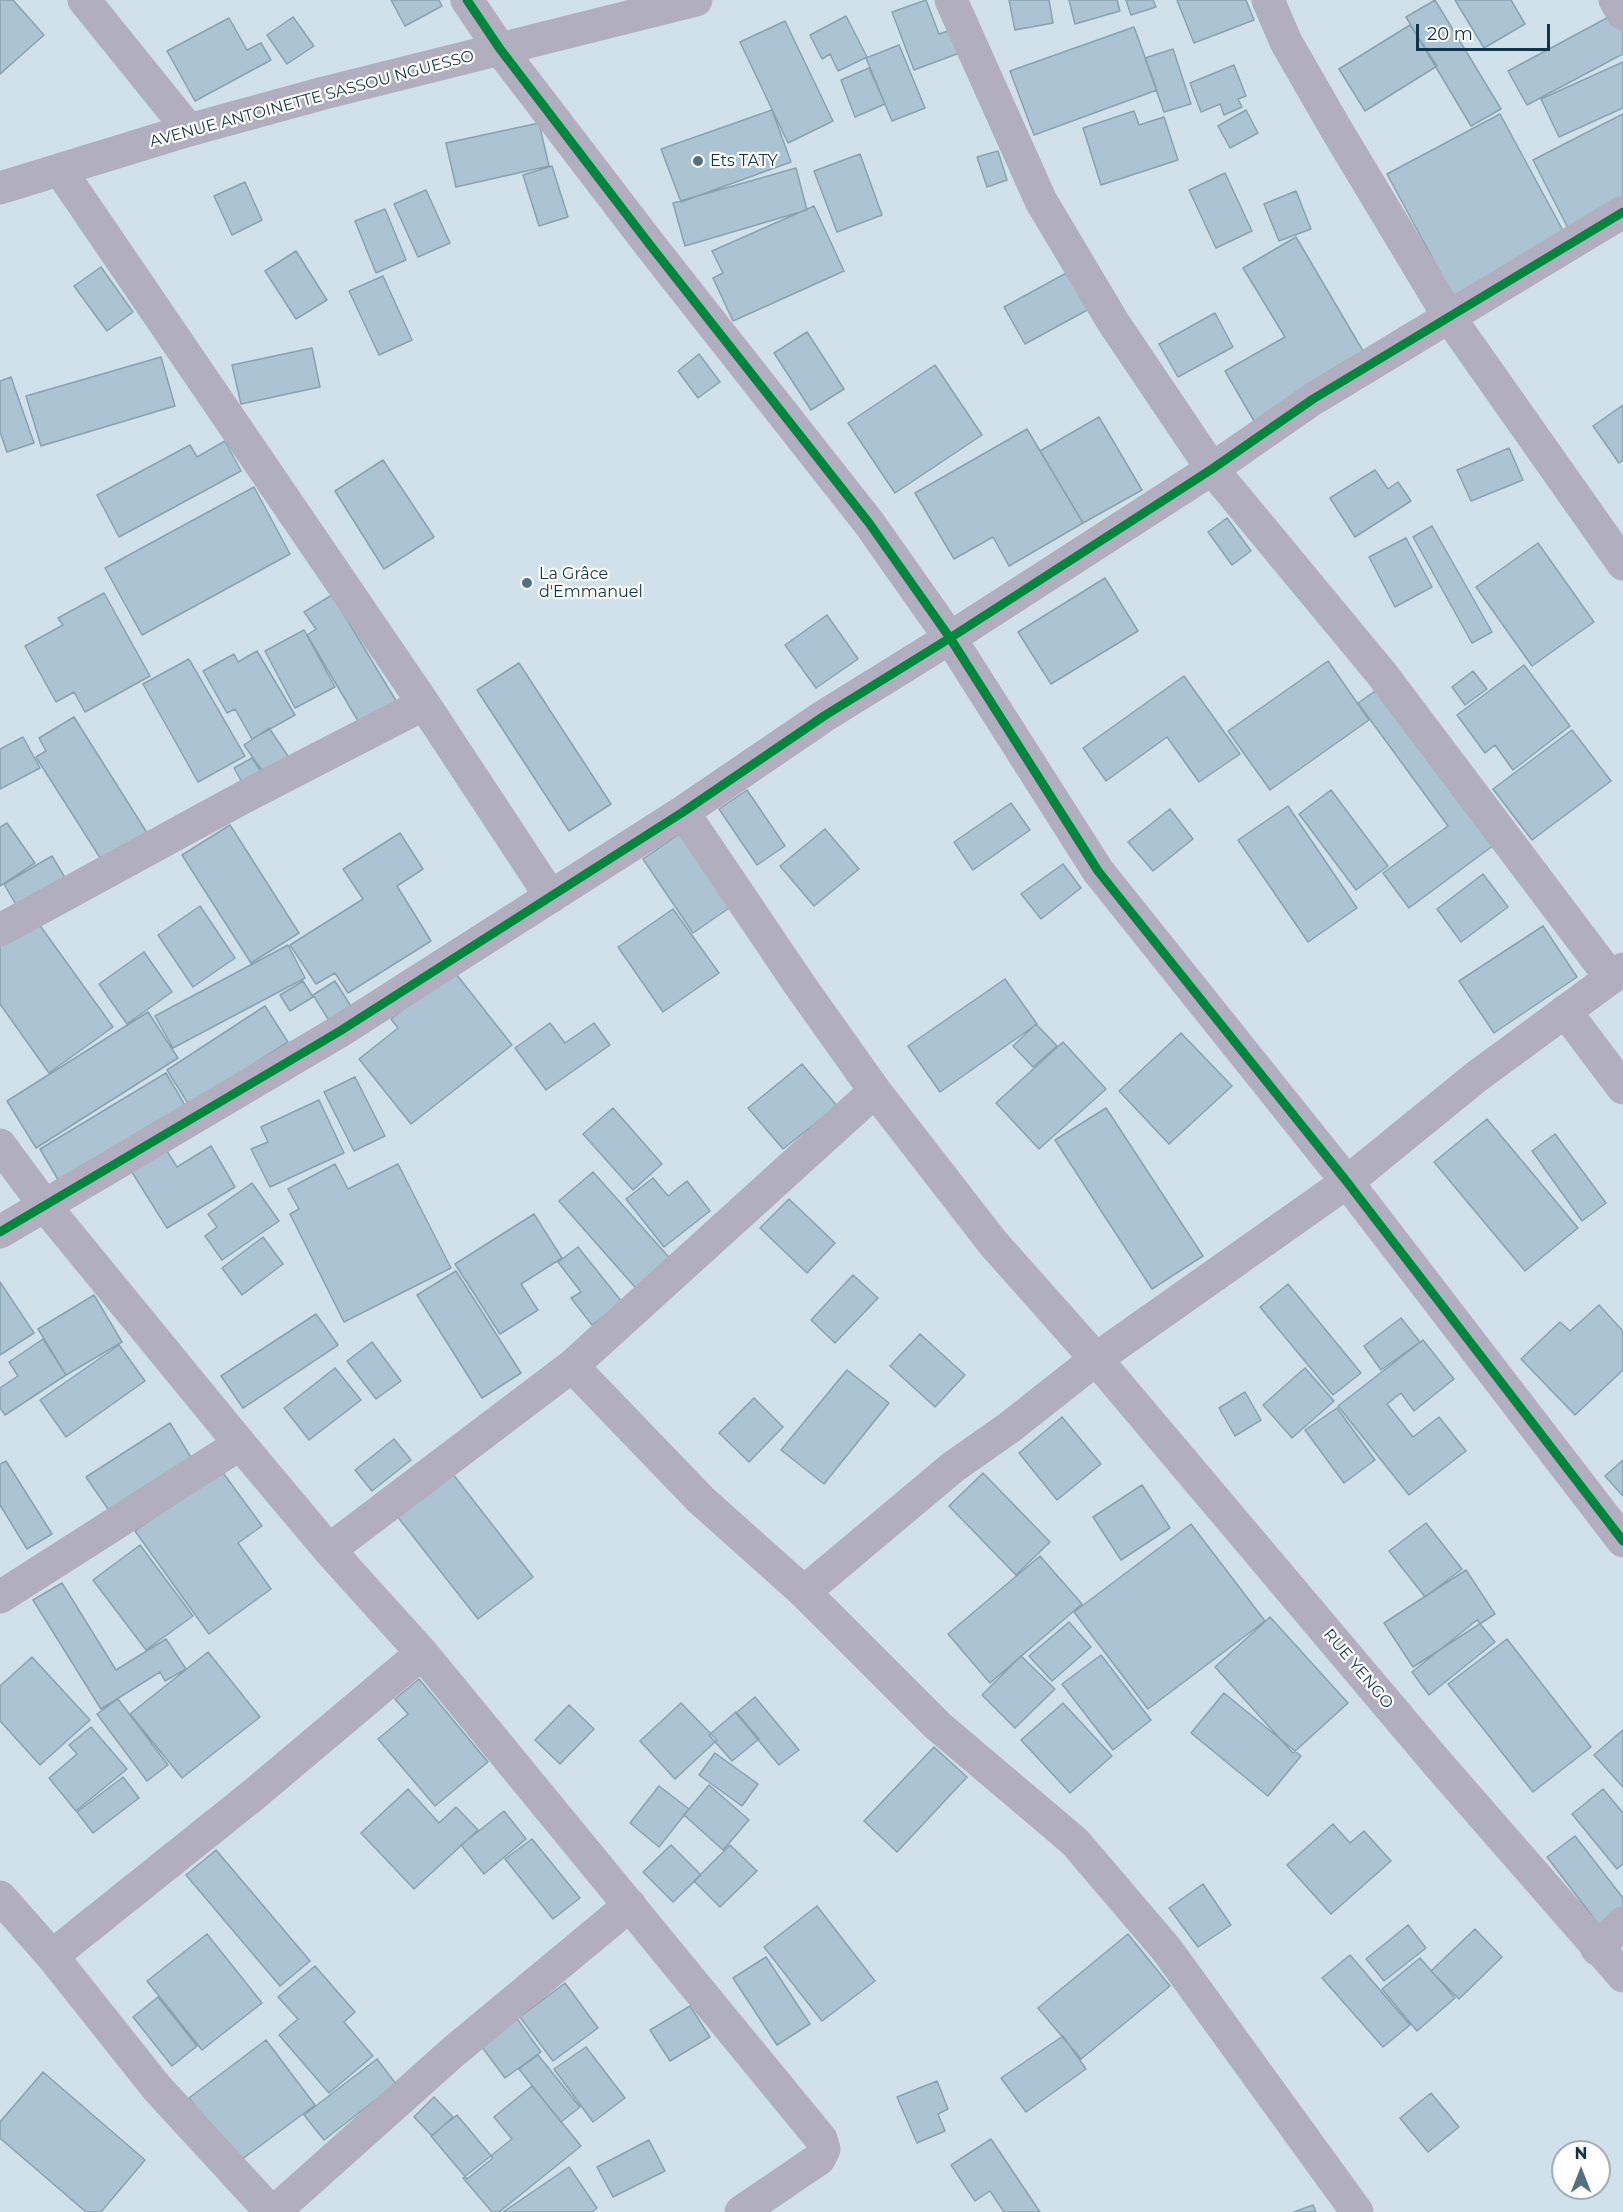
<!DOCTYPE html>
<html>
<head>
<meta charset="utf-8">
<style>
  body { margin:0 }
  #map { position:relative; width:1623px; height:2212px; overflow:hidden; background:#d0e1ec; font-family:Montserrat,sans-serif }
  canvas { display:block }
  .north { position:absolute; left:1551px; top:2140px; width:60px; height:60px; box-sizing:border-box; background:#fff; border:2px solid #a0aeb6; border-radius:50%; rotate:0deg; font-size:16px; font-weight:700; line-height:24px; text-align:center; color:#113549 }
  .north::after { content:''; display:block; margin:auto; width:21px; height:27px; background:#547182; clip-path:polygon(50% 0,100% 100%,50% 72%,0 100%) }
  .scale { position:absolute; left:1416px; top:24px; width:134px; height:27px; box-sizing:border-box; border:3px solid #113549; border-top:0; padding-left:8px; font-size:18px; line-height:21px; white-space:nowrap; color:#113549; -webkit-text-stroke:4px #fff; paint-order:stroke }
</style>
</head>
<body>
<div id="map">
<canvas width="1623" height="2212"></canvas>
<div class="north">N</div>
<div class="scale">20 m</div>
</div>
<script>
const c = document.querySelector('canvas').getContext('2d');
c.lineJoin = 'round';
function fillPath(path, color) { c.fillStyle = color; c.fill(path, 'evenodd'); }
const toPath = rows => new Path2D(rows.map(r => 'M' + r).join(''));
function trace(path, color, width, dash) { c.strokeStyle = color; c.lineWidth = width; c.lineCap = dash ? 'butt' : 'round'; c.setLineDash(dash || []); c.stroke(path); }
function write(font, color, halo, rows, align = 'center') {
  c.font = font + ' Montserrat,sans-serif'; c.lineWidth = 4.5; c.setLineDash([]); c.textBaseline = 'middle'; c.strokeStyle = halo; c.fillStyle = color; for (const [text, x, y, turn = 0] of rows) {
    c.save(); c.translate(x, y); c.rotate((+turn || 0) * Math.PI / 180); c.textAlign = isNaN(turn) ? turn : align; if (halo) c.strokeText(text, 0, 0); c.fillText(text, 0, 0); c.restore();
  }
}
const building = toPath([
  [0,0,13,0,44,35,0,74,0,0],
  [391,0,439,0,442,6,405,26,391,0],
  [926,0,939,34,954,29,962,52,914,70,892,12,926,0],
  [1009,0,1049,0,1053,23,1015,30,1009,0],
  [1069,0,1117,0,1120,11,1075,24,1069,0],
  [1126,0,1153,0,1156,7,1131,15,1126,0],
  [1177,0,1246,0,1254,20,1194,43,1177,0],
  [1435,0,1501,109,1471,126,1406,17,1435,0],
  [1455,0,1511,0,1525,24,1484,48,1455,0],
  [1618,12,1623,22,1623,54,1527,105,1508,71,1618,12],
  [846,16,867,57,838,71,830,54,822,59,810,35,846,16],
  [293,17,314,46,287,64,267,35,293,17],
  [229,18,247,50,261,43,271,60,195,101,167,51,229,18],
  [785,21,833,121,788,143,740,42,785,21],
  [1410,25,1437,66,1365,111,1339,69,1410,25],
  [1134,27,1157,90,1034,135,1010,71,1134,27],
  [899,45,925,108,892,121,866,58,899,45],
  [1173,49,1191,104,1164,112,1145,58,1173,49],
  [1623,62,1623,108,1559,137,1541,99,1623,62],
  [1234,65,1246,96,1238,99,1242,107,1224,115,1220,104,1201,112,1190,83,1234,65],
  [869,68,885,104,855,117,841,80,869,68],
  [772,110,791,162,681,202,661,149,772,110],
  [1246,110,1258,133,1230,148,1218,126,1246,110],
  [1134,111,1139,125,1164,117,1178,160,1101,185,1083,128,1134,111],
  [1500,114,1567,238,1454,298,1387,174,1500,114],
  [1623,114,1623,203,1569,230,1533,160,1623,114],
  [539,123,549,166,456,187,446,143,539,123],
  [998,151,1007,180,987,187,977,157,998,151],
  [860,154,882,215,837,232,814,171,860,154],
  [552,166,568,217,539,226,523,175,552,166],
  [796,168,807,210,685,246,673,203,796,168],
  [1225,173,1252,231,1216,248,1189,190,1225,173],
  [245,182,262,220,232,235,214,196,245,182],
  [426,190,450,243,418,257,394,204,426,190],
  [1296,191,1311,229,1279,241,1264,204,1296,191],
  [814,206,844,271,733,321,713,278,723,273,712,251,814,206],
  [385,209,406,260,376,273,355,221,385,209],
  [1296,237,1366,356,1254,421,1225,371,1285,337,1243,268,1296,237],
  [296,251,327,300,296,319,265,271,296,251],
  [101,267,133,312,107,331,74,286,101,267],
  [1070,271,1091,308,1025,344,1004,307,1070,271],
  [383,276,412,340,379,355,349,291,383,276],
  [1215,313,1233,347,1178,377,1159,344,1215,313],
  [807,332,844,389,811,410,774,353,807,332],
  [312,348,320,387,241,404,232,365,312,348],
  [699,354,720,382,698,398,678,371,699,354],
  [161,357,175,406,41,446,26,396,161,357],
  [935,365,982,435,895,493,848,423,935,365],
  [11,377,34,443,7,452,0,432,0,381,11,377],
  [1623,405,1623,460,1619,463,1593,426,1623,405],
  [1099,417,1142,490,1083,523,1040,451,1099,417],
  [1027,429,1083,523,1009,566,993,537,954,559,915,493,1027,429],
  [225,441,241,471,119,537,97,495,190,445,197,457,225,441],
  [1509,448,1523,480,1471,501,1457,470,1509,448],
  [383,460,434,537,384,569,335,491,383,460],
  [1375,470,1388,489,1398,482,1411,501,1355,537,1330,498,1375,470],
  [254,487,290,554,142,635,105,568,254,487],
  [1227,518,1251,551,1232,565,1208,532,1227,518],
  [1432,526,1492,632,1472,643,1413,537,1432,526],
  [1406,538,1432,587,1395,607,1369,557,1406,538],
  [1538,543,1594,622,1532,666,1476,587,1538,543],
  [1105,578,1138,631,1051,684,1018,632,1105,578],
  [104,593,150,676,85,712,74,692,56,702,25,646,63,625,58,618,104,593],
  [332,595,398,704,361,726,307,635,316,629,304,612,332,595],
  [827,615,858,659,816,688,785,645,827,615],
  [304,630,335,687,295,708,265,651,304,630],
  [257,651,295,715,252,739,235,709,227,713,203,671,234,654,238,662,257,651],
  [189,659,245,756,198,782,143,684,189,659],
  [1328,661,1369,720,1270,790,1228,731,1328,661],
  [519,663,611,804,569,831,477,690,519,663],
  [1524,665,1570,726,1513,770,1495,745,1485,753,1457,715,1524,665],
  [1473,671,1487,689,1465,705,1452,687,1473,671],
  [1184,676,1240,754,1199,782,1167,737,1106,781,1083,748,1184,676],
  [1378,689,1494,845,1409,908,1383,873,1448,826,1358,703,1378,689],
  [74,717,149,836,104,864,36,757,46,751,39,738,74,717],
  [269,728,290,759,266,776,244,745,269,728],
  [1572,730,1611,781,1532,840,1493,789,1572,730],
  [23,737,40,768,0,789,0,749,23,737],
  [252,758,262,773,243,784,234,768,252,758],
  [747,790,785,846,757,865,719,809,747,790],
  [1331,790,1388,866,1356,890,1299,814,1331,790],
  [1011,803,1030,830,973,870,954,842,1011,803],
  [1288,806,1357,908,1308,942,1238,840,1288,806],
  [1170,809,1193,839,1153,871,1128,842,1170,809],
  [7,823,35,863,0,886,0,827,7,823],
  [230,825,299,933,251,963,182,855,230,825],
  [825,829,859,869,814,906,780,866,825,829],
  [682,832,732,906,693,933,643,859,682,832],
  [400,833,423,869,397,886,431,941,348,993,335,973,316,984,290,945,363,899,343,869,400,833],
  [52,856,67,881,19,910,4,884,52,856],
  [1063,864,1081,888,1041,919,1021,894,1063,864],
  [1483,874,1508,907,1461,942,1437,909,1483,874],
  [200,906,235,958,193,987,158,935,200,906],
  [673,909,719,973,663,1012,618,947,673,909],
  [36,920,113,1027,49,1073,0,1004,0,945,36,920],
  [1543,926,1577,977,1494,1033,1459,981,1543,926],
  [288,945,305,978,173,1048,155,1016,288,945],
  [144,952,172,992,127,1024,99,984,144,952],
  [453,970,512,1045,411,1124,359,1059,398,1028,391,1019,453,970],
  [1005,979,1037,1024,940,1092,908,1046,1005,979],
  [303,981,313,997,290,1011,280,995,303,981],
  [335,981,352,1008,330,1022,313,995,335,981],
  [265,1006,288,1042,189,1105,167,1070,265,1006],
  [148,1012,178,1058,36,1148,7,1101,148,1012],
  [550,1023,565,1043,594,1023,610,1045,546,1090,515,1048,550,1023],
  [1036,1024,1057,1046,1033,1067,1013,1046,1036,1024],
  [1181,1033,1232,1086,1169,1144,1119,1091,1181,1033],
  [1063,1042,1106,1089,1039,1149,996,1103,1063,1042],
  [802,1064,837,1106,783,1149,748,1108,802,1064],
  [166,1073,186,1107,60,1183,40,1149,166,1073],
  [355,1077,385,1136,354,1151,324,1092,355,1077],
  [319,1100,344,1153,270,1187,251,1149,268,1142,261,1127,319,1100],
  [613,1108,662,1164,633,1190,583,1134,613,1108],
  [1106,1108,1203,1256,1152,1289,1055,1140,1106,1108],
  [1487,1119,1578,1228,1525,1271,1434,1162,1487,1119],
  [1555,1134,1606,1203,1582,1221,1532,1151,1555,1134],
  [211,1146,235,1187,167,1228,130,1169,165,1148,177,1167,211,1146],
  [335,1164,348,1189,398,1164,451,1268,344,1322,290,1214,299,1209,288,1189,335,1164],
  [593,1172,675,1264,641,1294,559,1201,593,1172],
  [653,1178,668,1196,687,1181,710,1211,664,1247,626,1199,653,1178],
  [252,1183,279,1221,222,1260,205,1236,217,1227,208,1214,252,1183],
  [789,1199,835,1243,807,1273,760,1228,789,1199],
  [534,1214,562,1258,521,1284,538,1310,500,1334,455,1264,534,1214],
  [263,1237,283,1264,242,1295,222,1268,263,1237],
  [578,1247,622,1302,592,1325,571,1298,581,1292,558,1262,578,1247],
  [456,1271,521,1373,482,1398,417,1295,456,1271],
  [853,1275,878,1298,835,1343,811,1320,853,1275],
  [0,1282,34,1333,0,1355,0,1282],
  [1288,1284,1361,1373,1333,1395,1260,1307,1288,1284],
  [94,1295,122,1342,66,1375,38,1329,94,1295],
  [1599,1305,1623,1331,1623,1370,1575,1415,1521,1359,1560,1322,1570,1331,1599,1305],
  [316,1314,338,1345,243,1408,221,1376,316,1314],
  [1401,1318,1420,1342,1381,1370,1364,1346,1401,1318],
  [920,1334,965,1375,935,1407,890,1366,920,1334],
  [43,1339,66,1375,5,1415,0,1408,0,1388,18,1376,9,1362,43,1339],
  [1423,1340,1454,1379,1414,1411,1401,1393,1387,1404,1413,1437,1439,1417,1466,1451,1409,1495,1338,1406,1423,1340],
  [372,1342,401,1381,376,1399,347,1361,372,1342],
  [119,1345,145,1381,66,1437,40,1400,119,1345],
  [335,1368,361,1400,309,1440,284,1408,335,1368],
  [1305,1368,1334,1401,1292,1438,1263,1405,1305,1368],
  [847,1370,889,1403,824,1484,781,1450,847,1370],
  [1245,1392,1261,1420,1235,1436,1219,1408,1245,1392],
  [754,1398,783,1427,749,1462,719,1433,754,1398],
  [1337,1408,1375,1460,1344,1483,1305,1430,1337,1408],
  [1062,1417,1101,1464,1057,1500,1019,1453,1062,1417],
  [170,1423,192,1459,110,1512,86,1477,170,1423],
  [394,1439,411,1460,372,1491,355,1470,394,1439],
  [1623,1460,1623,1496,1605,1476,1623,1460],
  [6,1461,52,1534,27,1549,0,1505,0,1464,6,1461],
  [221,1470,262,1526,238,1543,271,1589,209,1634,135,1531,221,1470],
  [452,1473,533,1577,478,1619,397,1516,452,1473],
  [983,1473,1050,1542,1016,1575,949,1506,983,1473],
  [1142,1485,1170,1528,1121,1560,1093,1517,1142,1485],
  [1426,1523,1462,1569,1425,1597,1389,1551,1426,1523],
  [1191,1524,1265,1621,1148,1709,1074,1612,1191,1524],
  [140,1545,193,1616,146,1650,93,1580,140,1545],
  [1040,1556,1082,1604,990,1683,948,1634,1040,1556],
  [1466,1570,1495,1614,1413,1667,1384,1623,1466,1570],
  [62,1583,116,1670,166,1639,186,1669,165,1681,160,1672,101,1709,33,1600,62,1583],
  [1270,1617,1348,1703,1293,1753,1215,1667,1270,1617],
  [1477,1620,1495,1642,1429,1695,1412,1672,1477,1620],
  [1069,1622,1091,1647,1052,1681,1029,1656,1069,1622],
  [1507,1639,1591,1747,1533,1792,1448,1684,1507,1639],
  [208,1652,260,1717,182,1778,130,1714,208,1652],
  [1101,1655,1151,1720,1113,1750,1062,1684,1101,1655],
  [1021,1656,1055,1689,1015,1728,982,1695,1021,1656],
  [32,1657,90,1720,40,1765,0,1721,0,1686,32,1657],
  [419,1679,488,1762,435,1806,378,1739,408,1714,395,1699,419,1679],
  [1224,1693,1301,1756,1268,1796,1191,1733,1224,1693],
  [755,1697,799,1750,779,1765,736,1713,755,1697],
  [118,1699,168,1765,147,1781,97,1714,118,1699],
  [681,1703,717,1740,675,1779,640,1741,681,1703],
  [1063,1703,1112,1756,1070,1793,1021,1740,1063,1703],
  [569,1705,594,1729,560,1764,535,1740,569,1705],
  [736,1712,759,1739,732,1761,709,1735,736,1712],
  [91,1727,127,1769,76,1811,49,1778,77,1754,69,1745,91,1727],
  [1623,1730,1623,1787,1594,1755,1623,1730],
  [934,1747,967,1777,897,1852,864,1821,934,1747],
  [715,1753,758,1784,742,1806,699,1775,715,1753],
  [123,1777,139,1798,93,1833,77,1812,123,1777],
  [709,1785,749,1820,723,1850,684,1815,709,1785],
  [659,1786,689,1809,659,1847,630,1823,659,1786],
  [408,1789,439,1823,456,1807,478,1830,414,1889,361,1833,408,1789],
  [1603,1789,1623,1813,1623,1864,1617,1869,1572,1814,1603,1789],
  [504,1811,526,1839,484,1874,461,1845,504,1811],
  [1333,1824,1350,1843,1364,1831,1391,1861,1331,1914,1287,1865,1333,1824],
  [1575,1836,1623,1898,1623,1907,1599,1925,1547,1857,1575,1836],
  [532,1839,580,1898,553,1919,505,1859,532,1839],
  [671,1845,701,1875,673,1902,643,1872,671,1845],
  [730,1845,757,1871,720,1907,694,1881,730,1845],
  [216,1850,310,1961,280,1986,186,1875,216,1850],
  [1203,1884,1231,1925,1198,1947,1169,1908,1203,1884],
  [817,1906,875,1981,822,2021,764,1947,817,1906],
  [1408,1925,1426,1948,1384,1981,1366,1959,1408,1925],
  [1475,1929,1502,1957,1459,1999,1431,1971,1475,1929],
  [207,1934,262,2003,202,2050,147,1981,207,1934],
  [1128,1934,1170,1986,1081,2059,1038,2008,1128,1934],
  [1350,1955,1410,2025,1383,2047,1322,1978,1350,1955],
  [766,1957,810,2024,777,2045,733,1978,766,1957],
  [1420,1958,1455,1998,1417,2031,1382,1989,1420,1958],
  [315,1966,355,2012,344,2022,373,2056,329,2093,279,2035,298,2019,278,1997,315,1966],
  [565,1983,598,2028,553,2061,520,2017,565,1983],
  [158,1997,197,2046,172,2066,133,2017,158,1997],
  [690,2006,710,2037,670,2061,650,2030,690,2006],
  [515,2016,541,2052,505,2078,479,2043,515,2016],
  [1063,2036,1086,2069,1026,2112,1001,2078,1063,2036],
  [266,2040,315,2105,237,2163,189,2098,266,2040],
  [586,2047,625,2098,593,2122,554,2069,586,2047],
  [538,2055,580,2107,561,2122,519,2069,538,2055],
  [377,2059,396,2084,324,2140,304,2115,377,2059],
  [43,2072,145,2160,101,2212,86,2212,0,2138,0,2122,43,2072],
  [937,2081,948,2109,938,2114,945,2131,917,2143,897,2097,937,2081],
  [532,2086,581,2146,499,2212,492,2212,463,2178,512,2139,494,2117,532,2086],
  [1431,2093,1459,2127,1428,2152,1400,2118,1431,2093],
  [434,2097,453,2117,432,2136,414,2117,434,2097],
  [457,2115,493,2158,467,2179,431,2136,457,2115],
  [991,2139,1040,2212,1004,2212,990,2191,975,2201,951,2165,991,2139],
  [649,2140,665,2171,613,2197,597,2167,649,2140],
  [569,2167,597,2208,592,2212,503,2212,569,2167],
  [1313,2205,1316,2212,1294,2212,1313,2205]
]);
const minor = toPath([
  [84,0,189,130],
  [467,0,500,49,650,245,869,523,950,638,1098,871,1347,1182,1623,1541],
  [951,0,1041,201,1113,322,1212,469,1381,673,1611,978],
  [1268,0,1286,42,1336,129,1449,317,1623,564],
  [1615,0,1623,14],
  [60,170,424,704,551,897],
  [0,188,189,130,324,93,696,0],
  [683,812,799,984,875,1091,993,1243,1096,1359,1438,1764,1623,1976],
  [0,930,244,797,424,704],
  [1565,1011,1623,1088],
  [0,1145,45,1206,240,1444,329,1550,422,1653,821,2139,824,2149,819,2159,741,2212],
  [0,1232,340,1031,683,812,824,716,950,638,1212,469,1313,399,1623,212],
  [572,1366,701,1500,804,1592,938,1726,1075,1842,1167,1950,1357,2212],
  [329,1550,572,1366,875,1091],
  [804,1592,953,1467,1010,1427,1096,1359,1347,1182,1476,1077,1623,969],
  [0,1597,240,1444],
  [0,1897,52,1956,157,2088,271,2212],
  [1597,1949,1623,1923],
  [52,1956,252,1796,422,1653],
  [274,2212,453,2052,630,1905]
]);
const cycleway = toPath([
  [467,0,500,49,650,245,869,523,950,638,1098,871,1347,1182,1623,1541],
  [0,1232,340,1031,683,812,824,716,950,638,1212,469,1313,399,1623,212]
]);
const markers = [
  [698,161,6,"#547182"],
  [527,583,6,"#547182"]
];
const streetNames = [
  ["AVENUE ANTOINETTE SASSOU NGUESSO",312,99,-15],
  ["RUE YENGO",1358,1669,50]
];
const poiNames = [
  ["Ets TATY",710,161],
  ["La Grâce",539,574],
  ["d'Emmanuel",539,592]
];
fillPath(building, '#abc3d2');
trace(building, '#89a2b0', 1.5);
trace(minor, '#b0aebf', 33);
trace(cycleway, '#00873e', 9);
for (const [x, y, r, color] of markers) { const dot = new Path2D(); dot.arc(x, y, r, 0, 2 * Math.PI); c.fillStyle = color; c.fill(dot); trace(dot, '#fff', 2); }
write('16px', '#113549', '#fff', streetNames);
write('16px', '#113549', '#fff', poiNames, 'left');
</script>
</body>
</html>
